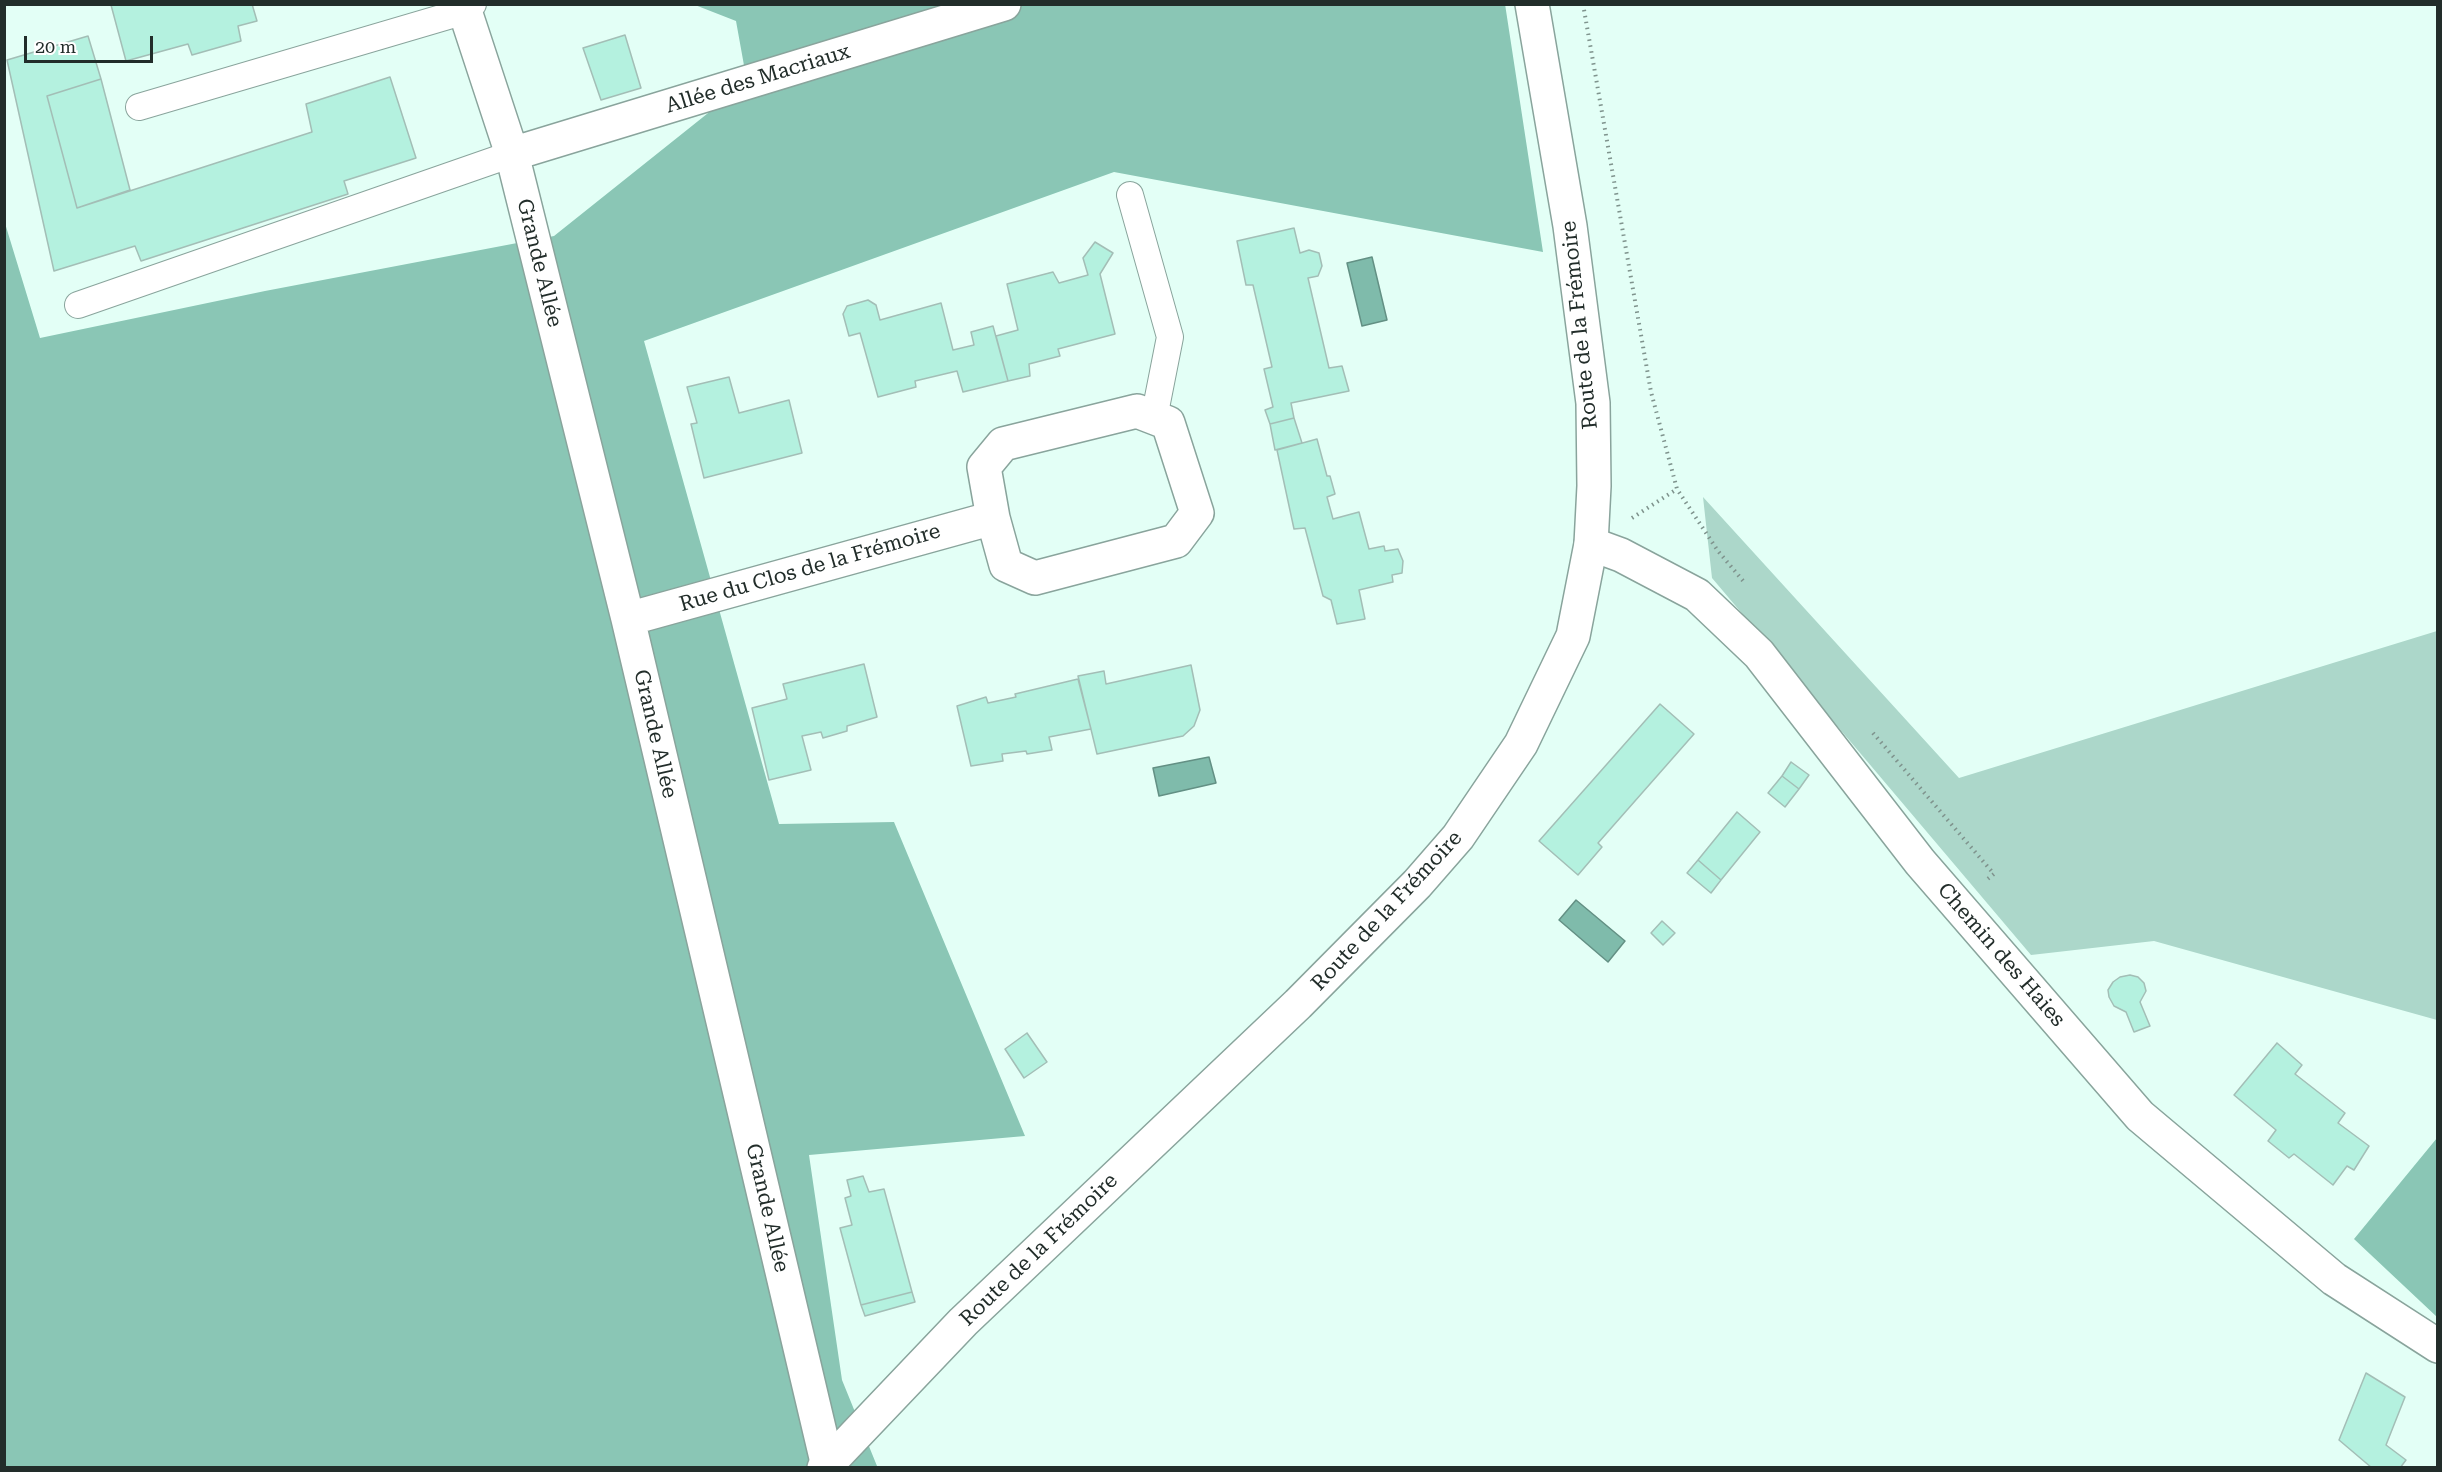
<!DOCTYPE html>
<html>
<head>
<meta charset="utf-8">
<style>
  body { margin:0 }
  #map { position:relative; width:2442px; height:1472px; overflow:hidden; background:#e3fff6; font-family:"Roboto Serif",serif }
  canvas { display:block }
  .frame { position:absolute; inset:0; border:6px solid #222d2a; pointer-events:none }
  .scale { position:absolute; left:24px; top:36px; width:129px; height:27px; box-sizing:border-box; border:3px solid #222d2a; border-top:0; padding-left:8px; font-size:18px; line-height:21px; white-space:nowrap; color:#222d2a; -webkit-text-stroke:4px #fff; paint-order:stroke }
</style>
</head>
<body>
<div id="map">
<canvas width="2442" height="1472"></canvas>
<div class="frame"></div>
<div class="scale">20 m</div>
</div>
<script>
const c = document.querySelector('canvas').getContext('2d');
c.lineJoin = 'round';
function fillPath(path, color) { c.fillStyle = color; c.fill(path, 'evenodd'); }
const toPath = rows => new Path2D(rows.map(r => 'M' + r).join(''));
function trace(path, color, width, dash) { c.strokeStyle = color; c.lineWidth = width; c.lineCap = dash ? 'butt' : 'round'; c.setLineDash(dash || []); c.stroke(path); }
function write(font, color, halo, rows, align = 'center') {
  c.font = font + ' "Roboto Serif",serif'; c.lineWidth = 4.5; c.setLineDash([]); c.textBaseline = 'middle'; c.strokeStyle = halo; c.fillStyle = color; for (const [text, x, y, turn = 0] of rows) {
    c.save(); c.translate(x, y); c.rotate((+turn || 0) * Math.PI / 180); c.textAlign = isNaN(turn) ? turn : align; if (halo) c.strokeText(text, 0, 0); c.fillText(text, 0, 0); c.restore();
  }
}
const green = toPath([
  [1703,497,1959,778,2437,631,2437,1020,2154,941,2031,955,1712,578]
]);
const forest = toPath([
  [1505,4,1543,252,1114,172,644,341,779,824,894,822,1025,1136,809,1155,842,1380,877,1466,876,1467,5,1468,4,220,40,338,265,291,554,236,747,82,736,21,695,5],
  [2437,1138,2437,1317,2354,1239]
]);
const water = toPath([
  [1372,257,1387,320,1362,326,1347,263,1372,257],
  [1209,757,1216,783,1159,796,1153,768,1209,757],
  [1576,900,1625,941,1608,962,1559,920,1576,900]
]);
const building = toPath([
  [252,4,257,21,238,26,241,41,192,55,188,44,126,61,111,5,252,4],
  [625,35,641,88,601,100,583,48,625,35],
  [88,36,101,79,47,96,77,208,312,132,306,104,390,77,416,158,344,181,348,194,141,261,135,246,54,271,7,60,88,36],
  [101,79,130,190,77,208,47,96,101,79],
  [1294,228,1300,253,1309,250,1319,253,1322,266,1318,276,1308,278,1329,368,1342,366,1349,391,1291,403,1294,418,1270,424,1265,410,1273,407,1264,369,1272,367,1253,285,1246,285,1237,241,1294,228],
  [1095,242,1113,253,1100,274,1115,334,1058,349,1060,356,1029,364,1030,376,1008,381,996,336,1018,330,1007,284,1053,272,1059,283,1088,275,1083,258,1095,242],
  [868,300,876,305,880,320,941,303,953,350,974,345,971,332,993,326,1008,381,963,392,957,371,915,381,916,387,878,397,860,333,849,336,843,314,847,306,868,300],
  [729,377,739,413,789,400,802,453,704,478,691,424,697,423,687,387,729,377],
  [1294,418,1302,443,1275,450,1270,424,1294,418],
  [1317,439,1327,476,1330,476,1335,494,1327,497,1333,519,1359,512,1369,549,1384,546,1385,551,1398,549,1403,561,1402,573,1392,575,1393,582,1359,590,1365,619,1337,624,1331,600,1323,596,1305,528,1294,529,1277,450,1317,439],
  [864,664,877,717,847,726,847,731,823,738,821,732,802,736,811,770,769,780,752,708,787,699,783,684,864,664],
  [1191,665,1200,710,1194,726,1183,736,1097,754,1078,676,1104,671,1106,684,1191,665],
  [1078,679,1091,729,1049,737,1052,750,1027,754,1026,751,1002,754,1003,761,971,766,957,706,986,697,988,703,1016,697,1015,694,1078,679],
  [1660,704,1694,734,1598,843,1602,847,1578,875,1539,841,1660,704],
  [1791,762,1809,775,1799,789,1782,776,1791,762],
  [1782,776,1799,789,1785,807,1768,793,1782,776],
  [1737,812,1760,832,1721,880,1698,860,1737,812],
  [1698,860,1721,880,1711,893,1687,873,1698,860],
  [1662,921,1675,933,1663,945,1651,933,1662,921],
  [2130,975,2138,977,2144,983,2146,991,2140,1002,2150,1026,2134,1032,2126,1012,2114,1006,2109,997,2108,990,2113,982,2120,977,2130,975],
  [1027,1033,1047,1062,1024,1078,1005,1049,1027,1033],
  [2277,1043,2302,1065,2295,1074,2345,1113,2338,1123,2369,1146,2354,1170,2347,1166,2333,1185,2294,1154,2289,1158,2268,1141,2276,1130,2234,1095,2277,1043],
  [863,1176,869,1192,884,1189,912,1292,861,1305,840,1228,852,1225,845,1198,851,1196,847,1180,863,1176],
  [912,1292,915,1302,865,1316,861,1305,912,1292],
  [2366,1373,2405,1397,2386,1445,2406,1460,2400,1468,2372,1468,2339,1440,2366,1373]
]);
const path = toPath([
  [1583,4,1651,392,1677,489,1718,551,1744,582],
  [1632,518,1677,489],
  [1873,733,1994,874,1985,881]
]);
const lane = toPath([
  [139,107,465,11,473,4],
  [1130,195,1170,337,1154,418],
  [78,305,512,154]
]);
const street = toPath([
  [465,11,512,154,628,619,827,1462],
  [512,154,1004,4],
  [1137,411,1168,423,1197,513,1176,541,1035,578,1006,565,993,518,984,467,1003,444,1137,411],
  [1591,544,1621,555,1697,595,1759,654,1920,862,2140,1116,2334,1279,2438,1346],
  [628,619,993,518]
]);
const secondary = toPath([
  [824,1468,963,1322,1298,1004,1417,884,1458,837,1521,744,1573,636,1591,544,1594,486,1593,403,1570,226,1532,4]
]);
const streetNames = [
  ["Allée des Macriaux",758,79,-17],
  ["Grande Allée",539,263,76],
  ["Route de la Frémoire",1580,325,-96],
  ["Rue du Clos de la Frémoire",810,568,-16],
  ["Grande Allée",655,734,77],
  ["Route de la Frémoire",1387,911,-47],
  ["Chemin des Haies",2001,955,49],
  ["Grande Allée",767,1208,77],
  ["Route de la Frémoire",1039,1250,-44]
];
fillPath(green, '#acd7ca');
fillPath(forest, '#8ac6b5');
fillPath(water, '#7fbbab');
trace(water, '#639084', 1.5);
fillPath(building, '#b4f1df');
trace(building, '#a3beb6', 1.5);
trace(lane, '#89a49c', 28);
trace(street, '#89a49c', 36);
trace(secondary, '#89a49c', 36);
trace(path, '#7f938d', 4, [1.5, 4.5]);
trace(lane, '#fff', 26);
trace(street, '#fff', 33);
trace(secondary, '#fff', 33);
write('21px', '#222d2a', '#fff', streetNames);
</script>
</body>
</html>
